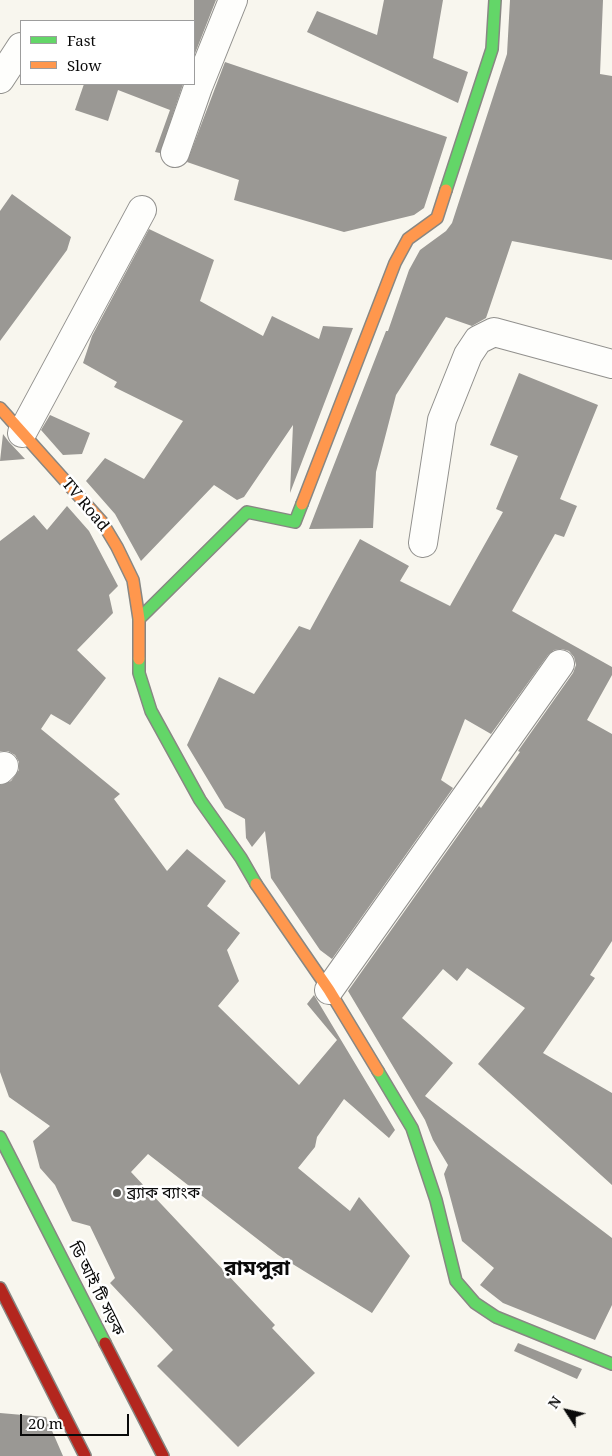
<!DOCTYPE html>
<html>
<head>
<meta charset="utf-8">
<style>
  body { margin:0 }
  #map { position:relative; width:612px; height:1456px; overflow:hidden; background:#f8f6ee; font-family:"Noto Serif",serif }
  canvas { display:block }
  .legend { position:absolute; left:20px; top:20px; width:175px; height:65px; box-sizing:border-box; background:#fff; border:1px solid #9d9d9d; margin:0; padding:6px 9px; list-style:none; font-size:15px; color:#0a0a0a }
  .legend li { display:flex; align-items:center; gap:10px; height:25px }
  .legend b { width:25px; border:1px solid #9d9d9d }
  .north { position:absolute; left:542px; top:1386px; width:50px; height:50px; -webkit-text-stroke:4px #fff; paint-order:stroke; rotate:305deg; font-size:14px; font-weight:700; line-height:20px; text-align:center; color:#0a0a0a }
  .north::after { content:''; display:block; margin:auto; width:18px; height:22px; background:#0a0a0a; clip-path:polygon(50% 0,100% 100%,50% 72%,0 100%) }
  .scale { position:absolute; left:20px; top:1414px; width:109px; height:22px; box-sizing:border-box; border:2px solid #0a0a0a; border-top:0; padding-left:6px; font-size:15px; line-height:18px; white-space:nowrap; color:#0a0a0a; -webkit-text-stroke:4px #fff; paint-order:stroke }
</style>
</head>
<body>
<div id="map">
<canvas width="612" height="1456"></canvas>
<ul class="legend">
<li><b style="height:6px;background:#63d668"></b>Fast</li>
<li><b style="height:6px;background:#ff974d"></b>Slow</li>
</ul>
<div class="north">N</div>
<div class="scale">20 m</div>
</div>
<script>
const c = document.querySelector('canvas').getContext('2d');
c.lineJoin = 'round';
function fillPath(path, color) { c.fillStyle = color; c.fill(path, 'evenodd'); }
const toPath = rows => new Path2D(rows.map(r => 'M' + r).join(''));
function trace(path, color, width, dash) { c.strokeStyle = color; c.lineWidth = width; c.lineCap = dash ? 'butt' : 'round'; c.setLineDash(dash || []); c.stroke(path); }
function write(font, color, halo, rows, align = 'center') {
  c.font = font + ' "Noto Serif","Noto Sans Bengali",serif'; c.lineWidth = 5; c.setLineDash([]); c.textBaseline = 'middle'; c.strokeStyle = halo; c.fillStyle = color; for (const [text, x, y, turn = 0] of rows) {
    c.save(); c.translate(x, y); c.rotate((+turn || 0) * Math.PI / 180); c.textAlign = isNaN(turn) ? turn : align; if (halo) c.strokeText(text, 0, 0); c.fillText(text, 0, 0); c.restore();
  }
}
const building = toPath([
  [194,0,216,0,194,56],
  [384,0,443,0,433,58,468,72,458,103,307,32,317,11,377,35],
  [510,0,603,0,600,74,612,76,612,260,512,241,486,318,472,326,446,317,396,395,376,472,373,528,309,529,386,331,388,331,409,270,420,250,446,231,452,223,507,54],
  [225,62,447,137,424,208,414,215,344,232,234,200,239,180,187,162],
  [84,84,183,84,160,153,155,152,170,110,118,90,108,121,75,110],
  [12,194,71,237,67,250,0,341,0,211],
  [149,229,214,260,200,301,263,336,272,316,319,339,323,326,353,328,290,493,293,425,244,497,237,500,214,485,141,561,115,514,86,481,105,458,144,479,183,421,114,387,117,382,83,363,92,336],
  [519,373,598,405,560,499,577,506,564,537,555,534,512,611,612,667,612,675,587,720,612,734,612,941,590,975,595,978,543,1053,612,1093,612,1185,478,1064,525,1008,467,968,457,981,443,969,402,1018,453,1063,425,1096,612,1238,612,1305,595,1340,503,1303,480,1285,494,1268,462,1241,444,1174,448,1165,433,1140,425,1120,348,991,479,806,481,808,520,752,518,751,573,673,576,665,574,657,569,651,562,649,554,650,548,655,491,734,465,719,441,780,453,788,332,959,320,950,271,878,265,831,252,847,246,838,245,819,225,808,187,745,219,677,254,694,299,626,310,630,360,539,409,566,400,581,450,606,503,512,496,509,518,456,490,445],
  [50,415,90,433,82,454,63,455,41,430],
  [3,434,9,442,25,459,0,461],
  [67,506,89,531,118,586,109,595,113,613,77,650,106,678,70,725,51,714,41,729,120,794,114,799,167,871,187,849,226,881,207,906,240,933,227,950,239,981,218,1006,299,1085,337,1040,307,1004,314,995,395,1130,389,1138,344,1099,317,1137,315,1147,298,1168,350,1211,359,1197,410,1256,372,1313,278,1255,148,1154,131,1172,275,1325,272,1328,315,1373,238,1447,157,1366,173,1350,110,1283,115,1278,90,1226,72,1221,55,1185,40,1168,33,1141,50,1126,9,1097,0,1072,0,785,11,781,19,770,19,762,15,755,8,751,0,751,0,541,34,515,47,530],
  [518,1343,582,1369,577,1379,514,1351],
  [0,1413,46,1417,63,1456,0,1456]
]);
const street = toPath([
  [0,79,21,47],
  [175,153,198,87,233,0],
  [22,433,142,210],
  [423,543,442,420,468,355,478,340,494,332,612,364],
  [0,770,4,766],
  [329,990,560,664]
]);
const fast = toPath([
  [446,190,492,49,495,0],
  [139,619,247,512,295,522,302,504],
  [139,659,139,673,151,711,200,800,241,858,256,884],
  [378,1071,412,1128,436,1200,456,1281,475,1303,496,1317,612,1364],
  [0,1137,105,1343]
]);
const slow = toPath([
  [0,408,102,522,117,547,133,580,139,619,139,659],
  [302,504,395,263,408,239,437,218,446,190],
  [256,884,329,990,378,1071]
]);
const jam = toPath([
  [0,1288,85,1456],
  [105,1343,163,1456]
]);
const markers = [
  [117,1193,5,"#5d5d5a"]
];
const streetNames = [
  ["TV Road",85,505,50],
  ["ডি আই টি সড়ক",96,1289,63]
];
const poiNames = [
  ["ব্র্যাক ব্যাংক",127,1193]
];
const districtNames = [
  ["রামপুরা",257,1269]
];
fillPath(building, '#9a9894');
trace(street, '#91908d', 30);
trace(fast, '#888783', 14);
trace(slow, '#888783', 14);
trace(jam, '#888783', 14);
trace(street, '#fefefc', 28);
trace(fast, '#63d668', 11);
trace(slow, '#ff974d', 11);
trace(jam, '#b3261e', 11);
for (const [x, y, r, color] of markers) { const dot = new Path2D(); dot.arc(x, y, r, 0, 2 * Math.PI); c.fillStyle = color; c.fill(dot); trace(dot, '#fff', 2); }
write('16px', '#0a0a0a', '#fff', streetNames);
write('16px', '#0a0a0a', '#fff', poiNames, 'left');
write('bold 21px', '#0a0a0a', '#fff', districtNames);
</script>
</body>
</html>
